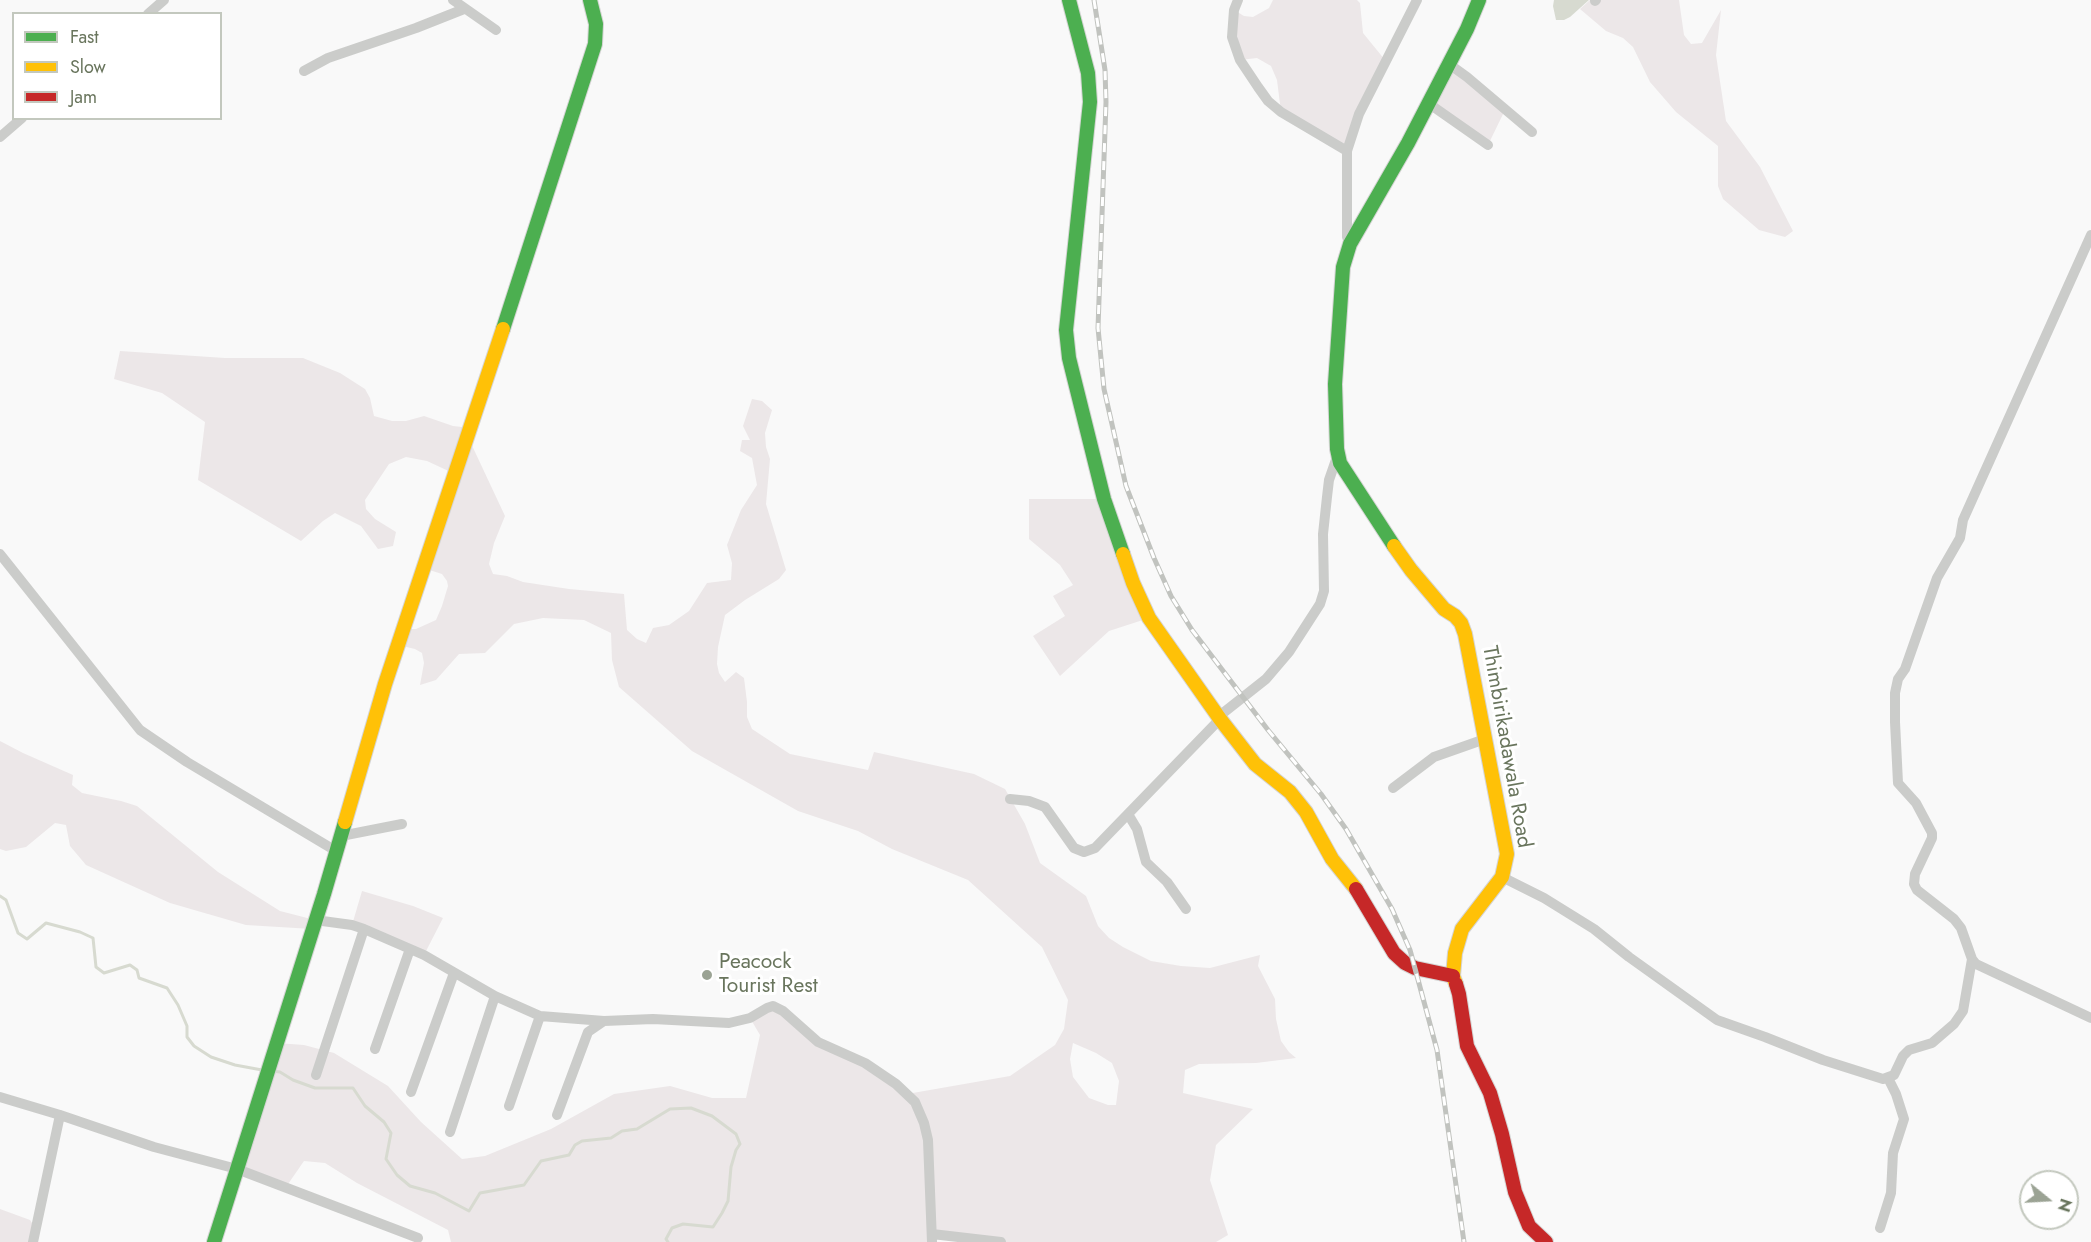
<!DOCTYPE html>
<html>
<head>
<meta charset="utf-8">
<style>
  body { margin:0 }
  #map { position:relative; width:2091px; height:1242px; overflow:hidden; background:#f9f9f9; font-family:Jost,sans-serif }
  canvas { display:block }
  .legend { position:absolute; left:12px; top:12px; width:210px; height:108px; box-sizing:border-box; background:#fff; border:2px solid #c3c8be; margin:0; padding:8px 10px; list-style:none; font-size:18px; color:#69755d }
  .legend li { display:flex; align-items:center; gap:12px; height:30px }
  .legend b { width:30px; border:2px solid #c3c8be }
  .north { position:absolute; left:2019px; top:1170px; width:60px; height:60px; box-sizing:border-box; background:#fff; border:2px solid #c3c8be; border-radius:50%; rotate:108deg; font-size:16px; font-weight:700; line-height:24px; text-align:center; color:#69755d }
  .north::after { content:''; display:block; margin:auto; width:21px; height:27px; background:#9ba394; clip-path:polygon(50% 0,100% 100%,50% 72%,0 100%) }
</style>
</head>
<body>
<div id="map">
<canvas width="2091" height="1242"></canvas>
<ul class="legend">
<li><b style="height:8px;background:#4caf50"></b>Fast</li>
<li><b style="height:8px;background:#ffc107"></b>Slow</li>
<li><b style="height:8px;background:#c62828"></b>Jam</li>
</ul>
<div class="north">N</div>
</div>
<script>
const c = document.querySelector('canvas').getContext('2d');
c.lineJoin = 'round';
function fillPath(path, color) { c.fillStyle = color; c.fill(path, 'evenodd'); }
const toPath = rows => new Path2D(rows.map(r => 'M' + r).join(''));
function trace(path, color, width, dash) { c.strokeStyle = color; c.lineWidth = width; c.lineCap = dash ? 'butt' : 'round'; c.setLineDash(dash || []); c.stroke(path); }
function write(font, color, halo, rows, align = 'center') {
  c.font = font + ' Jost,sans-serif'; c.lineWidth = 6; c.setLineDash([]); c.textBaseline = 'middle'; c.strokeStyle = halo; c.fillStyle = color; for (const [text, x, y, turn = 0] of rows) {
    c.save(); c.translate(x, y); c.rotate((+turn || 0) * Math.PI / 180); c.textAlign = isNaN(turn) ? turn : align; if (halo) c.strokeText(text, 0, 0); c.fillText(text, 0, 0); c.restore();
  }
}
const green = toPath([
  [1273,0,1357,0,1360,3,1363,33,1385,60,1347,151,1281,112,1277,80,1271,66,1257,58,1240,60,1234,10,1244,16,1253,17,1269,8],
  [1590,0,1679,0,1684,35,1691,44,1702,43,1721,10,1716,55,1726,121,1760,167,1793,231,1785,237,1759,230,1723,199,1718,186,1718,146,1676,112,1650,82,1633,47,1623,38,1606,31,1580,9],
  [1449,64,1505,110,1488,145,1428,103],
  [120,351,225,358,303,358,340,373,365,389,370,398,374,416,392,421,406,421,424,416,453,426,471,428,468,437,505,516,494,543,489,564,493,574,507,576,523,582,569,589,624,594,627,630,637,639,646,643,653,628,669,625,689,611,707,583,731,580,732,563,727,545,741,510,757,485,752,458,740,451,742,440,750,440,743,426,752,399,762,401,772,410,765,433,766,447,770,459,766,504,786,570,779,579,745,600,725,615,718,647,717,664,719,673,725,682,736,672,744,678,747,702,747,717,752,729,790,754,868,770,874,752,974,774,1005,789,1025,824,1040,863,1086,896,1098,926,1109,938,1123,947,1151,961,1181,966,1210,968,1260,955,1258,966,1275,999,1276,1019,1281,1041,1289,1052,1296,1058,1256,1063,1199,1064,1185,1070,1183,1093,1253,1109,1216,1145,1210,1180,1228,1235,1216,1242,1001,1242,932,1234,932,1242,451,1242,448,1230,357,1183,325,1163,304,1161,286,1187,237,1169,277,1043,304,1045,334,1053,388,1086,421,1122,462,1159,485,1156,551,1129,614,1094,670,1086,712,1098,746,1098,760,1035,750,1018,773,1006,801,1028,865,1063,907,1094,1010,1076,1055,1045,1064,1029,1068,1000,1042,947,968,880,892,849,858,831,798,811,692,751,619,687,612,660,611,633,584,620,543,618,514,624,485,653,459,654,436,680,420,685,424,663,422,653,415,649,398,645,403,629,416,629,436,620,442,606,448,586,447,581,442,574,423,568,455,474,427,461,406,457,389,464,365,500,366,509,375,519,396,532,393,546,378,549,361,526,335,513,323,521,301,541,198,480,205,422,162,393,114,379],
  [1073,1043,1096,1053,1112,1063,1119,1081,1116,1105,1108,1105,1089,1098,1073,1077,1070,1059],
  [1029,499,1104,499,1149,618,1109,631,1060,676,1033,636,1065,616,1053,596,1073,585,1060,565,1029,539],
  [0,741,23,753,73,775,72,785,82,793,121,801,137,806,218,872,280,911,315,920,312,929,246,925,170,903,86,865,70,846,66,825,55,823,26,847,6,851,0,849],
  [362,891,413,906,443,918,424,955,352,925],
  [0,1209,30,1220,34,1226,31,1242,0,1242]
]);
const water = toPath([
  [1554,0,1589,0,1570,17,1564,20,1556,20,1553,6]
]);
const stream = toPath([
  [0,896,6,900,18,933,27,939,46,923,80,932,93,938,96,967,104,973,130,965,137,970,139,978,167,988,178,1005,187,1026,187,1037,194,1046,211,1057,235,1065,262,1070],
  [272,1071,280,1072,293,1080,315,1088,353,1088,365,1106,384,1122,391,1133,386,1159,397,1175,410,1186,435,1193,469,1211,480,1193,524,1185,541,1161,569,1155,575,1145,582,1141,611,1138,622,1131,637,1129,670,1109,691,1108,712,1116,736,1134,740,1144,736,1150,731,1167,728,1201,722,1213,713,1227,683,1224,672,1228,666,1239,668,1242]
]);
const street = toPath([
  [453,0,496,30],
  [1238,0,1234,10,1232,37,1240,60,1258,87,1268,101,1281,112,1347,151],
  [1595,1,1596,0],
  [148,14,164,0],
  [1449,64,1467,77,1532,132],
  [304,71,328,58,416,28,464,9],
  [1428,103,1488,145],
  [0,137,22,118],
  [2091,235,1963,520,1960,538,1937,578,1905,669,1898,679,1895,693,1895,722,1898,783,1916,803,1932,833,1932,838,1915,874,1914,884,1917,890,1954,919,1961,928,1972,959,1976,964,2091,1018],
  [1349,242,1347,237,1347,151,1359,114,1417,0],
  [0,554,140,730,187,762,336,851],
  [1218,717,1266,679,1289,652,1320,604,1324,591,1323,534,1327,497,1329,480,1338,454],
  [1393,788,1434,757,1485,739],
  [1010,799,1029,801,1045,807,1074,848,1084,852,1095,848,1220,719],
  [1128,814,1137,829,1146,862,1167,882,1186,909],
  [341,836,402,824],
  [1502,877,1544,898,1594,929,1629,957,1717,1020,1765,1037,1823,1060,1883,1079,1894,1075,1903,1056,1909,1050,1932,1043,1954,1024,1963,1011,1972,959],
  [315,920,352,925,364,929,424,955,495,996,540,1016,604,1021,653,1019,729,1023,750,1018,767,1008,773,1006,783,1011,818,1042,865,1063,896,1084,915,1102,924,1123,928,1140,932,1242],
  [375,1049,410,949],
  [316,1075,364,929],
  [411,1092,454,973],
  [0,1097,60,1115,154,1147,237,1169,418,1238],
  [509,1106,540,1016],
  [557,1115,588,1032,604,1021],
  [450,1132,495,996],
  [1880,1228,1891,1193,1893,1153,1904,1119,1896,1094,1888,1078],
  [932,1234,1001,1242],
  [33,1242,60,1115]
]);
const fast = toPath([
  [1069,0,1088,73,1090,102,1066,330,1069,358,1104,499,1123,554],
  [503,329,595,44,596,24,590,0],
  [1394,546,1340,463,1337,449,1335,384,1343,267,1350,244,1408,143,1467,29,1479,0],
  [214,1242,324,894,345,822]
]);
const slow = toPath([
  [1394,546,1411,570,1444,609,1455,616,1461,623,1465,634,1507,854,1502,877,1462,929,1455,953,1453,976,1456,984],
  [1123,554,1133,583,1149,618,1220,719,1255,764,1290,792,1306,812,1332,859,1356,889],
  [345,822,385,684,503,329]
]);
const jam = toPath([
  [1356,889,1394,953,1405,963,1415,968,1453,976],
  [1456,984,1459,994,1467,1046,1490,1093,1502,1134,1515,1192,1529,1226,1546,1242]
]);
const rail = toPath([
  [1094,0,1105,70,1106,102,1098,328,1104,389,1126,486,1154,558,1171,596,1192,630,1268,730,1321,794,1346,829,1392,909,1410,950,1437,1050,1464,1242]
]);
const markers = [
  [707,975,6,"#9ba394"]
];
const streetNames = [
  ["Thimbirikadawala Road",1506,747,80]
];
const poiNames = [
  ["Peacock",719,963],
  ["Tourist Rest",719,987]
];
fillPath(green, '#ece7e8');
fillPath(water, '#d7dad0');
trace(stream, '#d7dad0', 3);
trace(fast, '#d5d5d4', 16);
trace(slow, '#d5d5d4', 16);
trace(jam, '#d5d5d4', 16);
trace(street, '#cbccca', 10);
trace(fast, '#4caf50', 14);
trace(slow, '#ffc107', 14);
trace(jam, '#c62828', 14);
trace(rail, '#c1c3bf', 5);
trace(rail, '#fff', 3, [9]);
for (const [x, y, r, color] of markers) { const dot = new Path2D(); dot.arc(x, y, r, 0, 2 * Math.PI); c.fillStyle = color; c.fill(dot); trace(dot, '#fff', 2); }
write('21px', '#69755d', '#fff', streetNames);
write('21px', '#69755d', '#fff', poiNames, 'left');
</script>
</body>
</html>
